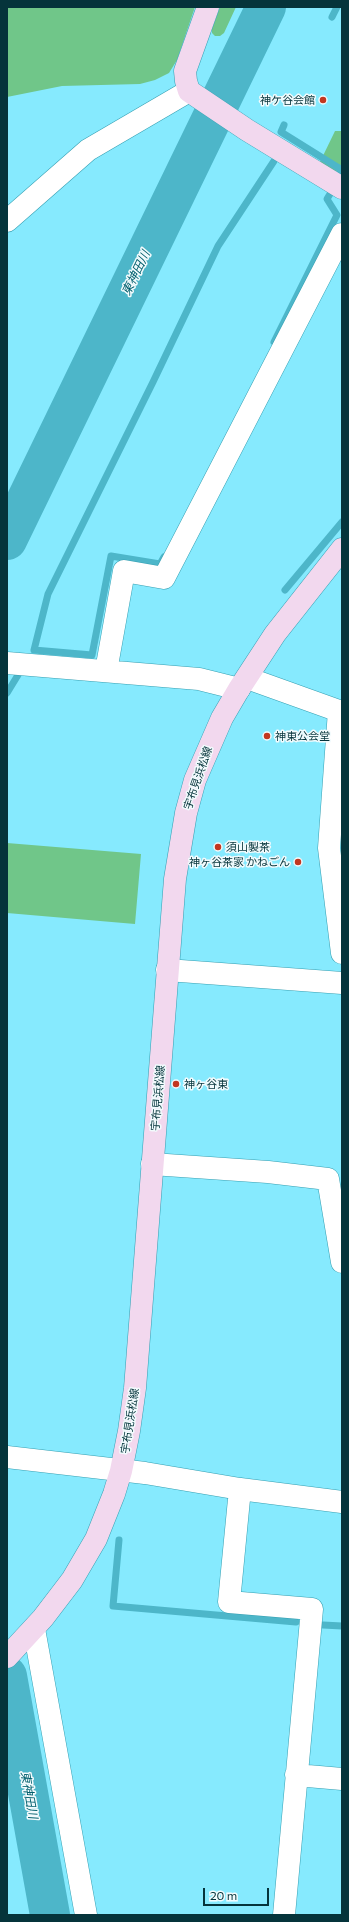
<!DOCTYPE html>
<html>
<head>
<meta charset="utf-8">
<style>
  body { margin:0 }
  #map { position:relative; width:349px; height:1922px; overflow:hidden; background:#86eafe; font-family:Commissioner,sans-serif }
  canvas { display:block }
  .frame { position:absolute; inset:0; border:8px solid #05343b; pointer-events:none }
  .scale { position:absolute; left:203px; top:1888px; width:66px; height:18px; box-sizing:border-box; border:2px solid #05343b; border-top:0; padding-left:5px; font-size:12px; line-height:14px; white-space:nowrap; color:#05343b; -webkit-text-stroke:3px #f2fbfd; paint-order:stroke }
</style>
</head>
<body>
<div id="map">
<canvas width="349" height="1922"></canvas>
<div class="frame"></div>
<div class="scale">20 m</div>
</div>
<script>
const c = document.querySelector('canvas').getContext('2d');
c.lineJoin = 'round';
function fillPath(path, color) { c.fillStyle = color; c.fill(path, 'evenodd'); }
const toPath = rows => new Path2D(rows.map(r => 'M' + r).join(''));
function trace(path, color, width, dash) { c.strokeStyle = color; c.lineWidth = width; c.lineCap = dash ? 'butt' : 'round'; c.setLineDash(dash || []); c.stroke(path); }
function write(font, color, halo, rows, align = 'center') {
  c.font = font + ' Commissioner,"Noto Sans JP",sans-serif'; c.lineWidth = 3; c.setLineDash([]); c.textBaseline = 'middle'; c.strokeStyle = halo; c.fillStyle = color; for (const [text, x, y, turn = 0] of rows) {
    c.save(); c.translate(x, y); c.rotate((+turn || 0) * Math.PI / 180); c.textAlign = isNaN(turn) ? turn : align; if (halo) c.strokeText(text, 0, 0); c.fillText(text, 0, 0); c.restore();
  }
}
const green = toPath([
  [7,7,195,7,177,60,169,73,155,80,140,84,62,86,7,97],
  [220,7,236,7,224,33,220,36,215,36,212,33,212,29],
  [335,131,342,131,342,172,334,171,320,162],
  [7,843,141,854,135,924,7,913]
]);
const stream = toPath([
  [332,17,337,7],
  [284,125,281,132,342,170,340,173],
  [274,342,337,215,327,199,330,194],
  [164,557,160,564,111,556,92,655,34,650,48,594,153,382,218,246,274,161],
  [285,590,342,522],
  [7,693,18,675],
  [119,1540,113,1606,296,1622],
  [323,1625,342,1626],
  [7,1726,16,1725]
]);
const river = toPath([
  [7,540,266,7],
  [7,1676,50,1915]
]);
const street = toPath([
  [7,221,88,150,189,91],
  [7,663,199,679,239,689],
  [106,671,124,571,164,578,342,234],
  [247,678,339,711,329,848,342,953],
  [167,970,342,983],
  [152,1164,268,1172,328,1179,342,1262],
  [7,1457,145,1473,240,1489,342,1502],
  [240,1489,229,1602,312,1609,284,1915],
  [34,1629,86,1915],
  [296,1775,342,1779]
]);
const secondary = toPath([
  [208,7,185,71,186,81,189,91,247,130,342,188],
  [7,1657,43,1618,72,1580,96,1539,114,1494,121,1471,129,1431,135,1388,175,879,186,813,195,780,222,718,239,689,275,634,342,549]
]);
const markers = [
  [323,100,4,"#c23720"],
  [267,736,4,"#c23720"],
  [218,847,4,"#c23720"],
  [298,862,4,"#c23720"],
  [176,1084,4,"#c23720"]
];
const poiNames = [
  ["神ケ谷会館",315,100,"right"],
  ["神東公会堂",275,736],
  ["須山製茶",226,847],
  ["神ヶ谷茶家 かねごん",290,862,"right"],
  ["神ヶ谷東",184,1084]
];
const streetNames = [
  ["宇布見浜松線",198,778,-71],
  ["宇布見浜松線",158,1098,-85],
  ["宇布見浜松線",130,1421,-81]
];
const waterNames = [
  ["東神田川",136,273,-64],
  ["東神田川",29,1795,80]
];
fillPath(green, '#70c689');
trace(stream, '#4db6c9', 7);
trace(river, '#4db6c9', 40);
trace(street, '#359fb2', 23);
trace(secondary, '#359fb2', 23);
trace(street, '#fff', 22);
trace(secondary, '#f2d8ee', 22);
for (const [x, y, r, color] of markers) { const dot = new Path2D(); dot.arc(x, y, r, 0, 2 * Math.PI); c.fillStyle = color; c.fill(dot); trace(dot, '#f2fbfd', 1.5); }
write('11px', '#05343b', '#f2fbfd', poiNames, 'left');
write('11px', '#05343b', '#f2fbfd', streetNames);
write('italic 12px', '#005f6d', '#f2fbfd', waterNames);
</script>
</body>
</html>
